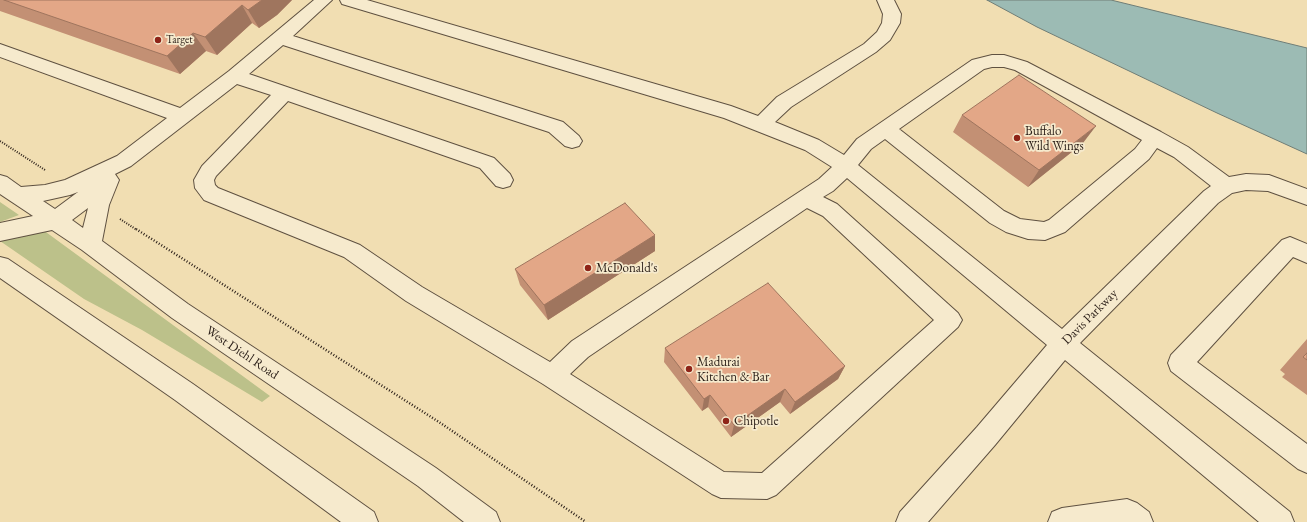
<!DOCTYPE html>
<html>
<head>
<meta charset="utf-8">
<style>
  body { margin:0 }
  canvas { display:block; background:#f1deb2 }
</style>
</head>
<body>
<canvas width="1307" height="522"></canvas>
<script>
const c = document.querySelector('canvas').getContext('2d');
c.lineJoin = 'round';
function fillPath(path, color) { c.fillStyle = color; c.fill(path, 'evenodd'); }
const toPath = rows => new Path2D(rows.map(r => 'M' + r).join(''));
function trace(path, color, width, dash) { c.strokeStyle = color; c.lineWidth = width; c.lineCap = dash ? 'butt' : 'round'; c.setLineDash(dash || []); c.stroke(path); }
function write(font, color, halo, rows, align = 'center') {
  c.font = font + ' "EB Garamond",serif'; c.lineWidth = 3.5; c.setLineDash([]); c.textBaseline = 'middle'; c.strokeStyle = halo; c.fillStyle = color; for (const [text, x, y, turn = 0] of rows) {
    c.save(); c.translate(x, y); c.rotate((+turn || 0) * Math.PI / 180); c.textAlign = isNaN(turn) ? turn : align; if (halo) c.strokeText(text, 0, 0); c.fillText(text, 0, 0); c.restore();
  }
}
const green = toPath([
  [0,202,19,215,0,222],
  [39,227,270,396,262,402,142,330,84,299,0,241]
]);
const water = toPath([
  [987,0,1111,0,1307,48,1307,154,1217,113,1037,27,987,0]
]);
const pathFar1 = toPath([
  [0,141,45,170],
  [120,219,137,230]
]);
const path = toPath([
  [136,229,439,422,586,522]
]);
const minor = toPath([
  [314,0,332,0,293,36,563,122,579,136,582,141,579,146,572,148,565,146,549,132,283,45,249,74,494,158,510,174,513,180,510,186,503,188,496,186,480,168,288,101,216,176,214,180,215,185,218,188,360,245,422,287,550,362,572,341,819,179,832,167,805,150,724,118,342,4,340,0,367,0,731,106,758,116,777,97,864,44,877,32,882,23,883,14,877,0,894,0,901,14,900,23,890,40,876,52,791,107,775,122,819,140,844,155,857,139,972,60,992,55,1004,55,1027,62,1161,132,1188,147,1229,177,1246,174,1269,175,1307,189,1307,205,1268,191,1246,190,1232,193,1218,203,1080,343,1290,512,1294,522,1259,522,1065,360,995,445,928,522,896,522,900,512,977,427,1047,345,847,178,833,191,823,197,837,204,958,313,962,320,958,327,776,495,767,499,721,498,712,494,543,384,406,301,344,257,204,200,195,188,194,180,202,166,271,95,237,84,131,166,115,174,119,180,109,205,102,241,188,304,436,468,496,512,500,522,464,522,418,486,172,318,82,250,52,230,0,241,0,223,33,216,0,194,0,175,7,177,21,187,45,185,65,180,117,156,167,118,0,57,0,44,180,108,229,71,314,0],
  [992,67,1004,67,1015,70,1142,140,1135,149,1049,220,1044,222,1020,219,1004,211,899,129,984,69,992,67],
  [885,139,990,223,1006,232,1028,239,1045,240,1065,232,1149,159,1157,148,1174,157,1211,186,1204,191,1062,329,858,165,871,149,885,139],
  [78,192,55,209,43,201,70,195,78,192],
  [88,208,83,228,72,220,88,208],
  [807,208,823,216,934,320,762,473,724,472,570,374,588,357,807,208],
  [1290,237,1307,244,1307,263,1293,257,1197,362,1307,444,1307,473,1298,469,1171,371,1168,363,1171,355,1282,240,1290,237],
  [0,257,8,259,193,384,374,512,378,522,341,522,175,400,0,278,0,257],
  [1127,499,1137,503,1149,512,1153,522,1048,522,1052,512,1062,508,1127,499]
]);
const wall = toPath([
  [0,0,292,0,277,15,259,28,252,23,217,55,206,51,180,74,0,11],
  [962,115,1083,143,1028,187,953,132],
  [655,235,655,251,548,320,520,285,515,269],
  [1307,339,1307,395,1282,377,1285,374,1280,370],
  [665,348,845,366,838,379,790,414,780,402,731,437,708,407,702,411,664,362]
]);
const shadedWall = toPath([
  [262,0,292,0,277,15,259,28,248,10],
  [242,5,252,23,217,55,205,37],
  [193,33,206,51,180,74,167,56],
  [1096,126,1083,143,1028,187,1039,170],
  [655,235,655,251,548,320,544,305],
  [845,366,838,379,790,414,795,402],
  [785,389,780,402,731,437,734,425],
  [710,395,708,407,702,411,704,399]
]);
const building = toPath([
  [4,0,262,0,248,10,242,5,205,37,193,33,167,56,4,0],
  [1019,75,1096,126,1039,170,962,115,1019,75],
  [625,203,655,235,544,305,515,269,625,203],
  [768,283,845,366,795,402,785,389,734,425,710,395,704,399,665,348,768,283],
  [1307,353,1307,360,1303,357,1307,353]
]);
const markers = [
  [158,40,4,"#8f2418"],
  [1017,138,4,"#8f2418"],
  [588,268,4,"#8f2418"],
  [689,369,4,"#8f2418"],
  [726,421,4,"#8f2418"]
];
const farPoinames = [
  ["Target",166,40]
];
const poiNames = [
  ["Buffalo",1025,131],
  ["Wild Wings",1025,146],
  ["McDonald's",596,268],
  ["Madurai",697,362],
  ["Kitchen & Bar",697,377],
  ["Chipotle",734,421]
];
const streetNames = [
  ["Davis Parkway",1090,317,-45],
  ["West Diehl Road",242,353,34]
];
fillPath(green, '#bcc18a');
fillPath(water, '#9cbbb4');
trace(water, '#707e77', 1);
trace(minor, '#5f5141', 2);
trace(pathFar1, '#2e221b', 2, [1, 1.5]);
trace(path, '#2e221b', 2.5, [1, 2]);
fillPath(minor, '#f6eacd');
fillPath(wall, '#c39074');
fillPath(shadedWall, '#9f755e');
fillPath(building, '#e3a787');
trace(building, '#9f755e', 1);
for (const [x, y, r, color] of markers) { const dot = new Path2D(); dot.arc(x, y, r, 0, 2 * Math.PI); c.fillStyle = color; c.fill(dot); trace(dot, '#f6eacd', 1.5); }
write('11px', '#2e221b', '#f6eacd', farPoinames, 'left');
write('13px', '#2e221b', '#f6eacd', poiNames, 'left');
write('13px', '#2e221b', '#f6eacd', streetNames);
</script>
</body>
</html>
